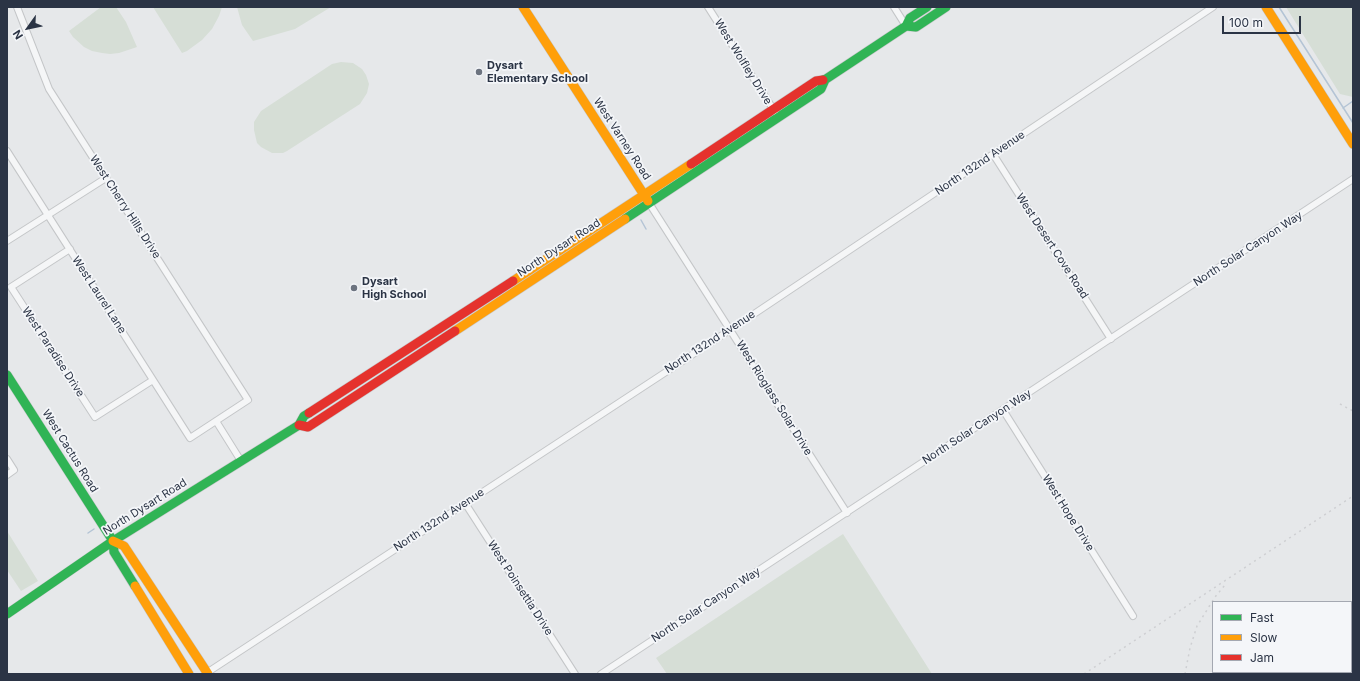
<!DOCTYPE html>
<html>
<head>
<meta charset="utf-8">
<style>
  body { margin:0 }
  #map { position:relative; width:1360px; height:681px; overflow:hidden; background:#e6e8ea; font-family:Inter,sans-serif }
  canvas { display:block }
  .frame { position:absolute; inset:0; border:8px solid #2b3445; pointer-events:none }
  .legend { position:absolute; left:1212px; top:601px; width:140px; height:72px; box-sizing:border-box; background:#f4f6f9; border:1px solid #a4a8b1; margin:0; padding:5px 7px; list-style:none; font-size:12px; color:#2b3445 }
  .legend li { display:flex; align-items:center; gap:8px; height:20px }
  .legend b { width:20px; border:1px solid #a4a8b1 }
  .north { position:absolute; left:8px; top:8px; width:40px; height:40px; -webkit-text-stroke:3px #f4f6f9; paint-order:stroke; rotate:237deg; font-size:11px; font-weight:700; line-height:16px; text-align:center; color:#2b3445 }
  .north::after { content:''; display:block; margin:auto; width:14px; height:18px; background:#2b3445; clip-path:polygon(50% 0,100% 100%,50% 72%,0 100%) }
  .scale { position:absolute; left:1222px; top:16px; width:79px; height:18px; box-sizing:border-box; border:2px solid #2b3445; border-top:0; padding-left:5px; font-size:12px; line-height:14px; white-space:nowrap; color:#2b3445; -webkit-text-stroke:3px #f4f6f9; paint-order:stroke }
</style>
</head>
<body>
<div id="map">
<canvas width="1360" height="681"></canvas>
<div class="frame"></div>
<ul class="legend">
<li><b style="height:5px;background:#30b455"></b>Fast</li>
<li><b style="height:5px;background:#ff9f0a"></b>Slow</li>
<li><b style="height:5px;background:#e5322d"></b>Jam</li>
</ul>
<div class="north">N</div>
<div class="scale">100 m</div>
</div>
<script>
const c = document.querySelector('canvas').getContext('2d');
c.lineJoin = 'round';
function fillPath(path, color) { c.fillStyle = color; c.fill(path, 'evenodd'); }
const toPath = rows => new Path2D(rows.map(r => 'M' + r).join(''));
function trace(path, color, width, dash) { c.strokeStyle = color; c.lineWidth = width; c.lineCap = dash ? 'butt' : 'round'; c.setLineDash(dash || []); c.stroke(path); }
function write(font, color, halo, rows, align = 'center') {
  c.font = font + ' Inter,sans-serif'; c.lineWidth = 3.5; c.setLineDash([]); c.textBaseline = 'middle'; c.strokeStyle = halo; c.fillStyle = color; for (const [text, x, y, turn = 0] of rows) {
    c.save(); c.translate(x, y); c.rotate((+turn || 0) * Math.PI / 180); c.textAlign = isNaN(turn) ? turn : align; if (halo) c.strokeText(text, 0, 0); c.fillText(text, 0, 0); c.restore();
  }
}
const green = toPath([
  [101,7,116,7,126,22,137,47,119,53,110,54,102,53,92,51,84,47,73,37,69,31],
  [153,7,222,7,219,16,212,29,202,40,187,51,182,53],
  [237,7,331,7,295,29,253,41,242,25],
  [1286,7,1353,7,1353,97,1340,94],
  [341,62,353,63,362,69,366,75,369,84,367,93,360,104,287,151,283,153,272,153,261,147,257,143,254,130,254,122,261,111,332,64],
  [7,531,38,581,21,591,7,570],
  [843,534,932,674,667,674,656,658]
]);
const stream = toPath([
  [1279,7,1353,123],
  [1343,108,1353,101],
  [641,220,646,229],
  [88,533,94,529]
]);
const street = toPath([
  [708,7,775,112],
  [894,7,906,26],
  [7,151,190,438,248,400,49,89,17,7],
  [993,154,1111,339],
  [649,203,847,513],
  [7,241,106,178],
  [70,249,11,287,95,417,153,380],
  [1003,410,1133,616],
  [216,421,241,461],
  [7,459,14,470,7,475],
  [465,503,575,674],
  [1351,670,1353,668],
  [205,674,730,330,1213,7],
  [601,674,1353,179],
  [1344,674,1347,672]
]);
const fast = toPath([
  [906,26,916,27,946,7],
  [823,80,826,79,906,26,910,18,927,7],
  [625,219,821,89,825,80],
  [7,375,113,541,114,552,135,586],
  [7,614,113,541,299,425,304,416,309,413]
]);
const slow = toPath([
  [523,7,648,201],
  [1266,7,1353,144],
  [513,281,691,164],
  [455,331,625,219],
  [113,541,124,546,208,674],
  [135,586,189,674]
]);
const jam = toPath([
  [691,164,816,81,823,80],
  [309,413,513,281],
  [299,425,308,427,455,331]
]);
const rail = toPath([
  [1340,404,1353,411],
  [1084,674,1353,496],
  [1185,674,1190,648,1197,626,1215,597,1225,585]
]);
const markers = [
  [479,72,4,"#6c737f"],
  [354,288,4,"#6c737f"]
];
const streetNames = [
  ["West Wolfley Drive",743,62,58],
  ["West Varney Road",622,139,57],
  ["North 132nd Avenue",980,163,-34],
  ["West Cherry Hills Drive",125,207,57],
  ["West Desert Cove Road",1052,246,57],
  ["North Dysart Road",559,248,-33],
  ["North Solar Canyon Way",1248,249,-33],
  ["West Laurel Lane",99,295,57],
  ["North 132nd Avenue",710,342,-33],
  ["West Paradise Drive",53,352,57],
  ["West Rioglass Solar Drive",774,398,58],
  ["North Solar Canyon Way",977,427,-33],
  ["West Cactus Road",70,451,58],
  ["North Dysart Road",145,507,-32],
  ["West Hope Drive",1068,513,58],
  ["North 132nd Avenue",439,520,-33],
  ["West Poinsettia Drive",520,588,57],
  ["North Solar Canyon Way",706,605,-33]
];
const poiNames = [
  ["Dysart",487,66],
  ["Elementary School",487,79],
  ["Dysart",362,282],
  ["High School",362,295]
];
fillPath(green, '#d6ded6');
trace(stream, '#b4c4d5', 1.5);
trace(street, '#c4c6c8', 8);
trace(fast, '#c4c6c8', 10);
trace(slow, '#c4c6c8', 10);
trace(jam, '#c4c6c8', 10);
trace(street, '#f5f6f7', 6);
trace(fast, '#30b455', 9);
trace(slow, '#ff9f0a', 9);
trace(jam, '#e5322d', 9);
trace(rail, '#cecfd2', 1.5, [2, 4]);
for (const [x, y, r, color] of markers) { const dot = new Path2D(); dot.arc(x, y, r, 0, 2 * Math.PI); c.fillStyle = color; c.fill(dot); trace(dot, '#f4f6f9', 1.5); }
write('11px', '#2b3445', '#f4f6f9', streetNames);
write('bold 11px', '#2b3445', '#f4f6f9', poiNames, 'left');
</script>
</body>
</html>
